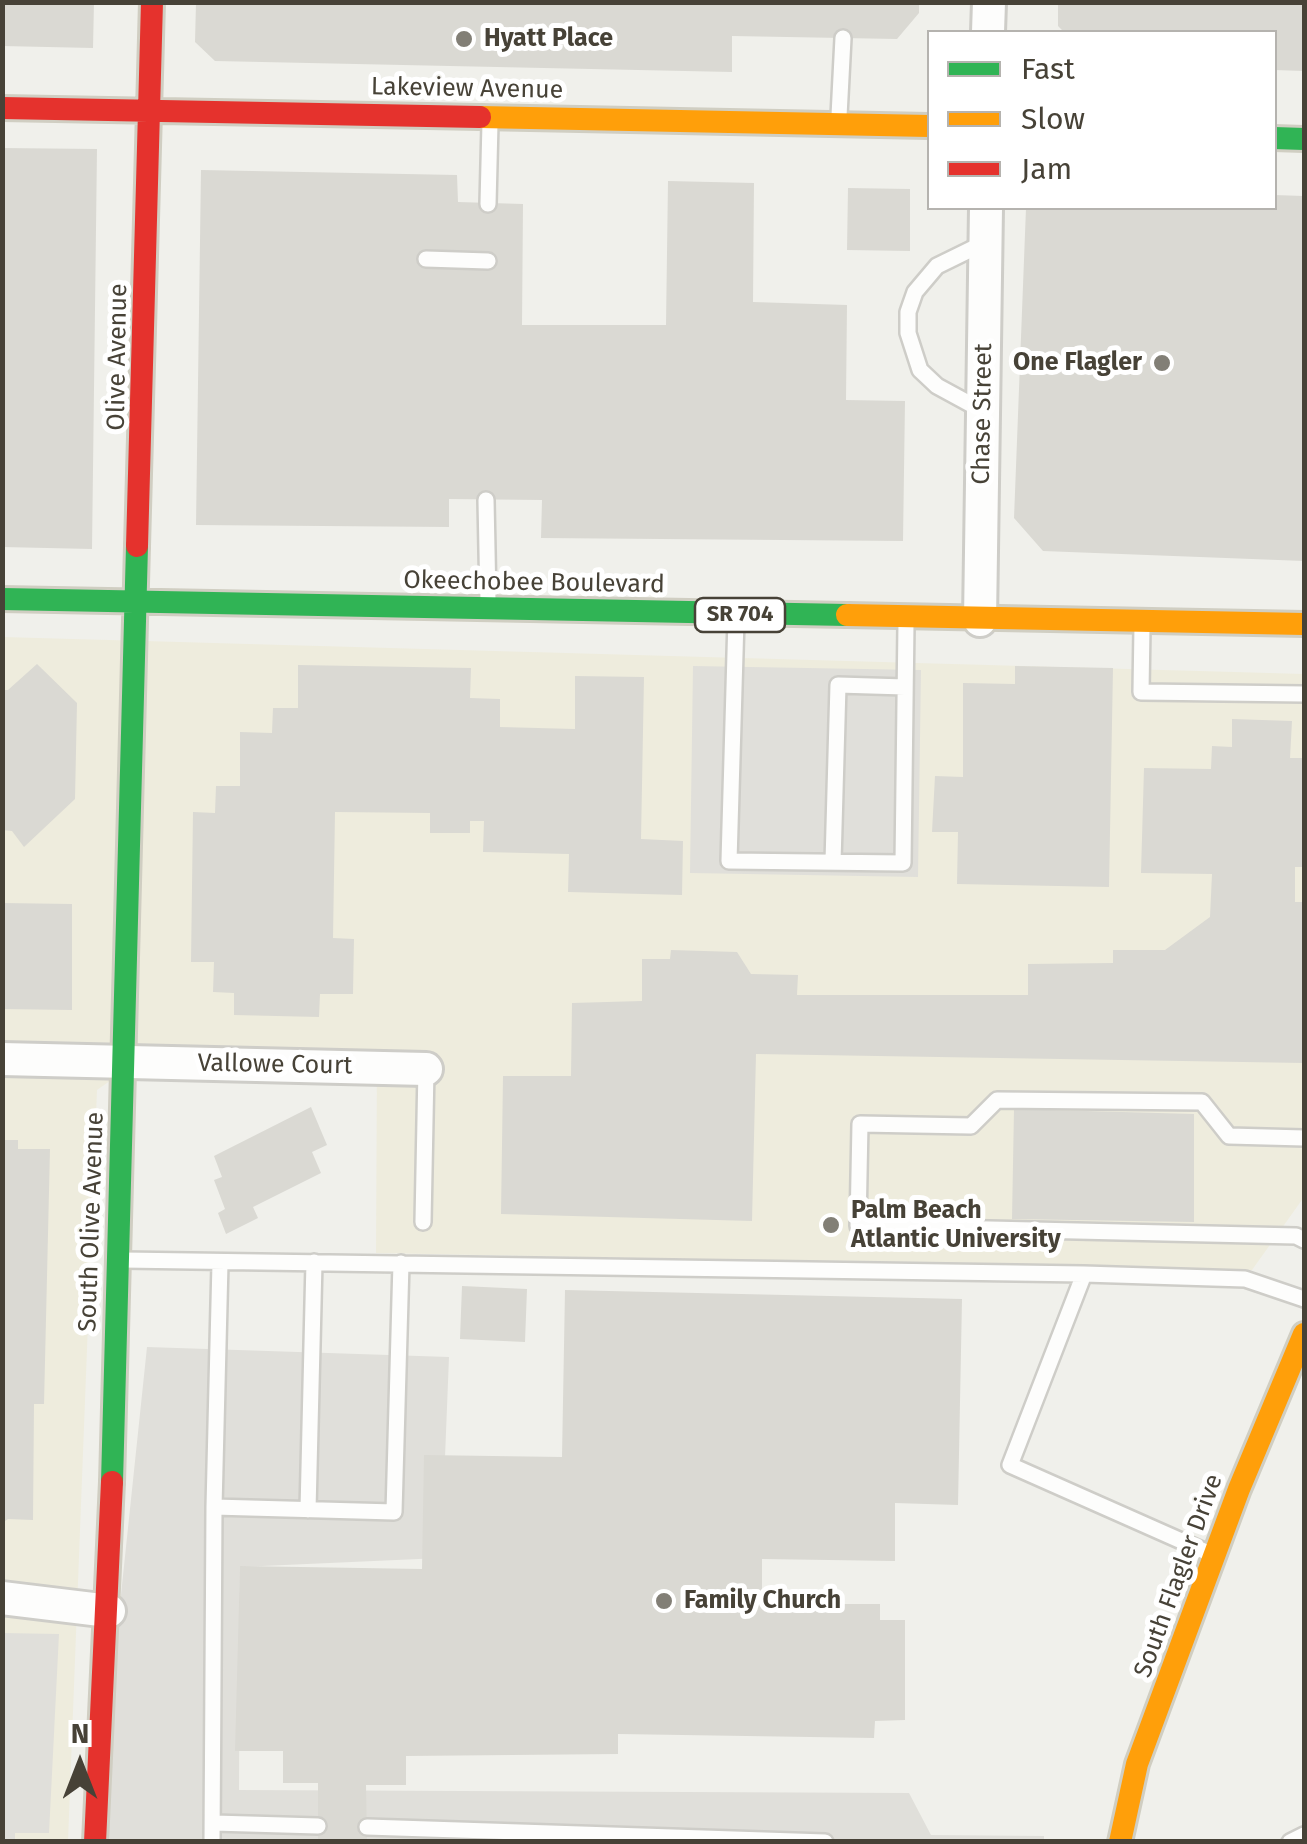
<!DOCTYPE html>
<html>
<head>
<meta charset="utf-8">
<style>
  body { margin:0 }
  #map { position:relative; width:1307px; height:1844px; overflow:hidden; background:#f0f0eb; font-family:"Fira Sans",sans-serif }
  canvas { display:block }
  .frame { position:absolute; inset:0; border:5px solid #474237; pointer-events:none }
  .legend { position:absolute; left:927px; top:30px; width:350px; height:180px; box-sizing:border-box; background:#fff; border:2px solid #b5b3af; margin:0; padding:12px 18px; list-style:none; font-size:30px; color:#474237 }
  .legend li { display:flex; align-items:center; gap:20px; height:50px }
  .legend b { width:50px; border:2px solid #b5b3af }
  .north { position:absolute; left:30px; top:1714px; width:100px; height:100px; -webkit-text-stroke:8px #fff; paint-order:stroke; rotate:0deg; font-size:28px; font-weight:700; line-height:40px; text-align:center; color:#474237 }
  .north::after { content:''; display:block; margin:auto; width:35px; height:45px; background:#474237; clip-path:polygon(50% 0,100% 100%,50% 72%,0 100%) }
</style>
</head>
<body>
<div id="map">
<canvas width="1307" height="1844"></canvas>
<div class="frame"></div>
<ul class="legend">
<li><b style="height:12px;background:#30b455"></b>Fast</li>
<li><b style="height:12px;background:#ff9f0a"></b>Slow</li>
<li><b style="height:12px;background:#e5322d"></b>Jam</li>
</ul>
<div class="north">N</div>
</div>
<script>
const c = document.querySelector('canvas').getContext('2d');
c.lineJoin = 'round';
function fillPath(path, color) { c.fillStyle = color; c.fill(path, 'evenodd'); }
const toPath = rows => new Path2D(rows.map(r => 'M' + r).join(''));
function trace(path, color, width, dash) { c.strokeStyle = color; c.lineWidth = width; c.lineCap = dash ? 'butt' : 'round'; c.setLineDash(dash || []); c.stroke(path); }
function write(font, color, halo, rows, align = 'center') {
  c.font = font + ' "Fira Sans",sans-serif'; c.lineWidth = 10; c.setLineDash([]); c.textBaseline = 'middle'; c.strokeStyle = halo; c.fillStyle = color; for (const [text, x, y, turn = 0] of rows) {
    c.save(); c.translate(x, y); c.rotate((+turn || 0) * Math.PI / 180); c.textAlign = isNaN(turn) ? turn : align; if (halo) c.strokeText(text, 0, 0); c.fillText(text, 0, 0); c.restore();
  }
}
const education = toPath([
  [3,637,1304,674,1304,1197,1252,1270,376,1253,377,1055,151,1052,97,1090,68,1841,3,1842]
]);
const parking = toPath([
  [693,666,921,670,918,877,690,873],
  [147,1347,449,1357,441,1558,240,1567,239,1790,909,1793,931,1835,1044,1836,1044,1841,95,1842],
  [2,1633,59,1634,49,1833,15,1833,15,1841,3,1841]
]);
const building = toPath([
  [2,2,94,2,93,48,2,46],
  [919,2,919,13,897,39,732,36,732,72,215,61,195,42,196,3],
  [1058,2,1304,2,1304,71,1274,70,1274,32,1064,32,1058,26],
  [2,148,97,149,92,549,2,547],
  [201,170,457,175,458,202,523,204,522,325,666,325,668,181,754,183,753,302,847,305,846,400,905,401,903,541,541,538,542,500,449,499,449,527,196,525],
  [848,188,910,189,910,251,847,250],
  [1274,195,1304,196,1304,561,1043,551,1014,518,1026,208,1274,208],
  [37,664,77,703,75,799,24,847,12,831,2,830,2,690,8,690],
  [298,665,471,668,470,698,500,699,500,727,575,729,575,676,644,677,641,839,683,841,682,895,568,892,569,854,483,852,484,821,470,821,470,833,430,833,430,813,335,812,333,938,354,939,353,994,320,994,319,1017,234,1015,234,993,213,992,214,962,191,962,193,812,215,813,216,786,240,786,240,732,272,733,273,708,298,708],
  [1015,666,1113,668,1109,887,957,884,958,832,932,832,935,776,963,777,963,683,1015,684],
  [1232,719,1292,721,1290,758,1304,758,1304,867,1295,867,1295,902,1304,902,1304,1063,756,1054,752,1221,501,1214,503,1076,571,1076,572,1003,642,1001,642,959,670,959,671,950,737,952,751,974,798,975,797,995,1028,995,1028,964,1113,963,1113,950,1165,950,1210,917,1212,874,1141,873,1144,768,1211,769,1212,746,1232,747],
  [2,903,72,904,72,1010,2,1009],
  [311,1107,327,1145,312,1152,321,1173,253,1207,258,1218,226,1234,218,1213,225,1209,214,1180,222,1177,214,1156],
  [1014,1109,1194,1114,1194,1222,1012,1219],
  [2,1140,18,1140,18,1149,50,1149,44,1404,34,1404,33,1520,8,1519,2,1523],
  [462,1286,527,1289,525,1342,460,1339],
  [565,1290,962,1299,958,1505,895,1503,895,1561,762,1559,762,1604,880,1604,880,1620,905,1620,905,1720,875,1721,874,1738,618,1734,618,1754,406,1756,406,1785,366,1785,367,1842,318,1842,318,1783,283,1783,283,1751,235,1751,240,1566,422,1569,424,1455,562,1457]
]);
const lane = toPath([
  [839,116,843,38],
  [488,204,490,123],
  [426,259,488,261],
  [983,411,937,386,920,370,908,333,908,312,915,292,937,266,986,242],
  [486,500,488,601],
  [736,619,729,861,903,863,906,623],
  [1142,626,1141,692,1304,694],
  [833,862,838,685,905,687],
  [1304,1138,1229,1136,1202,1102,997,1100,971,1126,860,1124,858,1226,1296,1236,1304,1240],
  [423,1222,426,1069],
  [123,1260,1084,1274,1245,1279,1304,1299],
  [220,1263,214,1507,394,1512,401,1263],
  [1084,1274,1010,1465,1213,1555],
  [308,1510,314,1262],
  [214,1823,318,1826],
  [367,1827,825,1842],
  [212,1842,214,1507],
  [1290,1842,1304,1835]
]);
const street = toPath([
  [988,32,989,2],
  [980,620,986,208],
  [2,1059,426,1069],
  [2,1598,109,1611]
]);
const fast = toPath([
  [1274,138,1304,139],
  [2,599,847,615],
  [112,1482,137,546]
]);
const slow = toPath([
  [480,117,929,126],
  [847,615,1304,624],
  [1120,1842,1137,1764,1239,1489,1304,1334]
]);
const jam = toPath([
  [2,108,480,117],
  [137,546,152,2],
  [95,1842,112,1482]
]);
const markers = [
  [464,39,10,"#827f76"],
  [1162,363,10,"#827f76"],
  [831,1225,10,"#827f76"],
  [664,1601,10,"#827f76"]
];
const shields = [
  [740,615,90]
];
const shieldNames = [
  ["SR 704",740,615]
];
const poiNames = [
  ["Hyatt Place",484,39],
  ["One Flagler",1142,363,"right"],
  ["Palm Beach",851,1211],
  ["Atlantic University",851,1240],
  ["Family Church",684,1601]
];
const streetNames = [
  ["Lakeview Avenue",467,89,1],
  ["Olive Avenue",118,357,-89],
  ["Chase Street",983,414,-89],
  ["Okeechobee Boulevard",534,583,1],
  ["Vallowe Court",275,1065,1],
  ["South Olive Avenue",92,1222,-88],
  ["South Flagler Drive",1179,1576,-70]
];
fillPath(education, '#eeecdd');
fillPath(parking, '#e0dfda');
fillPath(building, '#dad9d3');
trace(lane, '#cecdc8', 20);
trace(street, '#cecdc8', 38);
trace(fast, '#d0cec2', 28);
trace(slow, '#d0cec2', 28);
trace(jam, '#d0cec2', 28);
trace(lane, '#fdfdfc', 15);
trace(street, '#fdfdfc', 32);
trace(fast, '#30b455', 22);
trace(slow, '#ff9f0a', 22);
trace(jam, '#e5322d', 22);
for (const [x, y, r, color] of markers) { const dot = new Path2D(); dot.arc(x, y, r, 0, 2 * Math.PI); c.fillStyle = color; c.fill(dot); trace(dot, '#fff', 4); }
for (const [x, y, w] of shields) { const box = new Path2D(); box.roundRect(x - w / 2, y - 17, w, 34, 8); c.fillStyle = '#fff'; c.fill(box); trace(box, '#474237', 2.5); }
write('bold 22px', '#474237', null, shieldNames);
write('bold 25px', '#474237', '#fff', poiNames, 'left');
write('25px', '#474237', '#fff', streetNames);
</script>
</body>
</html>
